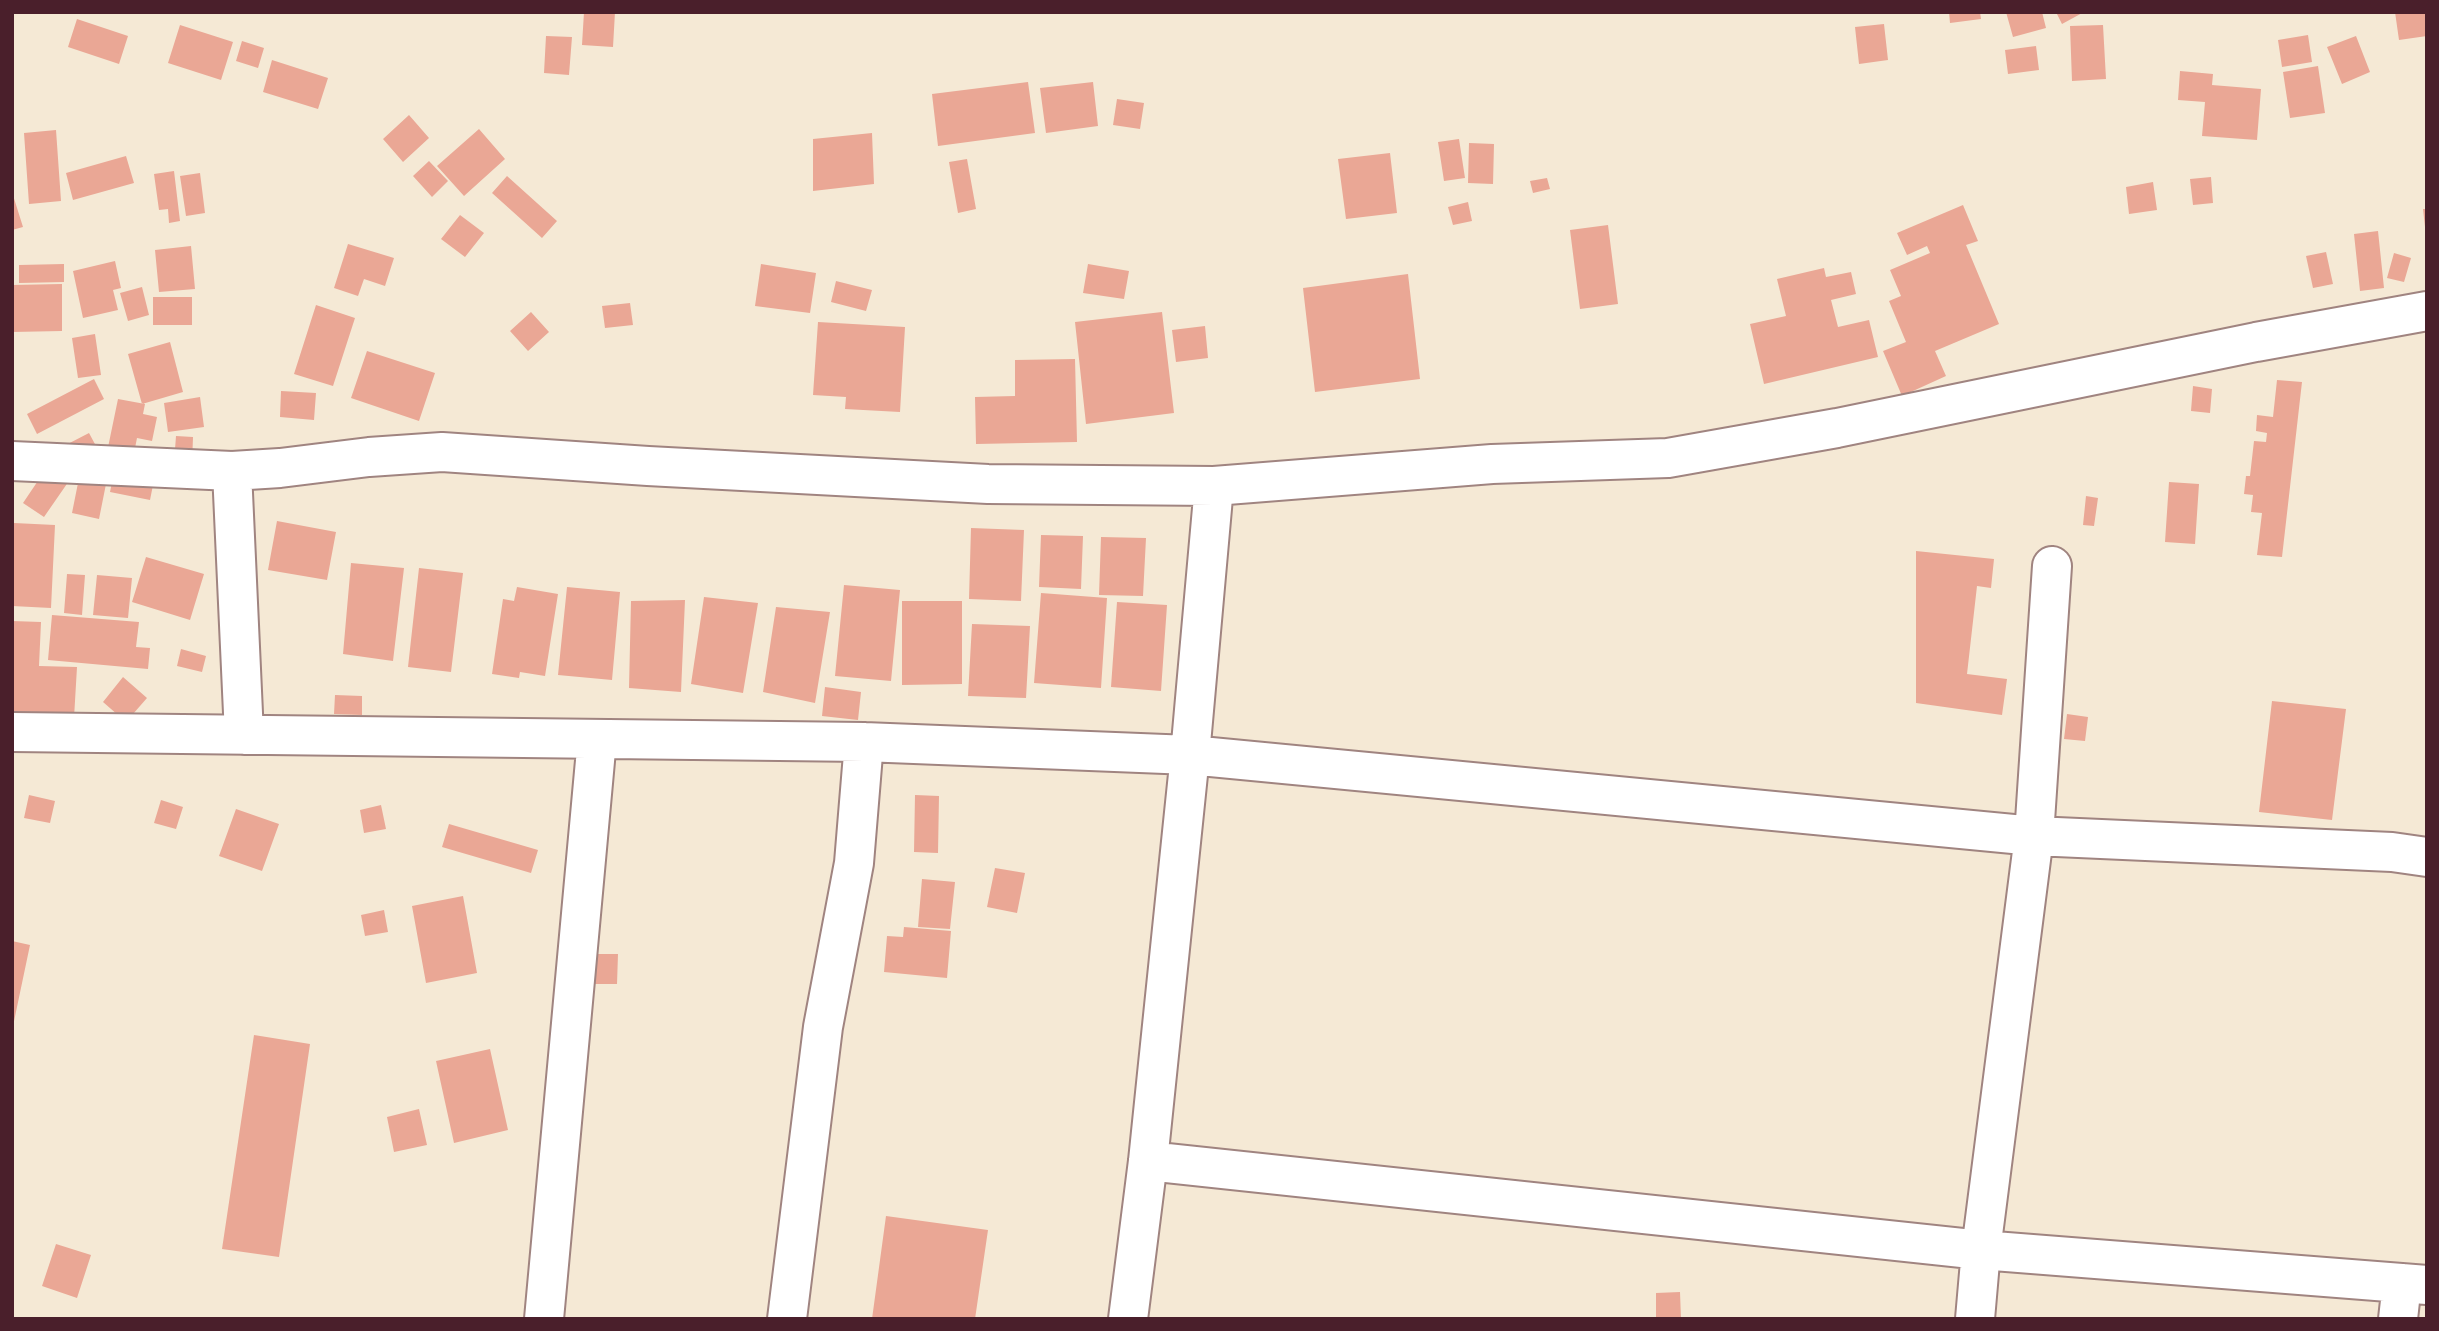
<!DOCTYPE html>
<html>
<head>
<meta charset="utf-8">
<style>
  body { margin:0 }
  #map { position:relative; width:2439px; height:1331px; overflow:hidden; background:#f5e9d5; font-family:Itim,sans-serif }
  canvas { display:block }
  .frame { position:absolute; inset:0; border:14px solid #4a1f2b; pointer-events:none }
</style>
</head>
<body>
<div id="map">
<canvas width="2439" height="1331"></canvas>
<div class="frame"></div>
</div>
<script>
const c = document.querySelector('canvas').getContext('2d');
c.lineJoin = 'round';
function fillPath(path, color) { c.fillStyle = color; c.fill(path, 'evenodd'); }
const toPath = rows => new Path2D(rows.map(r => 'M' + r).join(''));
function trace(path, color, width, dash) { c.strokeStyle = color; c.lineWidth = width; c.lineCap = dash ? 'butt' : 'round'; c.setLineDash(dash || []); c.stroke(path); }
const building = toPath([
  [584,12,615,12,613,47,582,45],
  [1949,12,1980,12,1981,19,1950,23],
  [2006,12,2042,12,2046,28,2013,37],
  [2056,12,2084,12,2062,24],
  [2395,12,2427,12,2427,36,2399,40],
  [77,19,128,36,119,64,68,47],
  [1884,24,1888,60,1859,64,1855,27],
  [180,25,233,42,221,80,168,63],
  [2103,25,2106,79,2072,81,2070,26],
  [2308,35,2312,62,2282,67,2278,40],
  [546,36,572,37,569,75,544,73],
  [2356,36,2370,72,2342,84,2327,47],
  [242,41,264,48,258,68,236,61],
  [2036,46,2039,70,2008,74,2005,50],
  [272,60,328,78,318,109,263,92],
  [2318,66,2325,113,2290,118,2283,72],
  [2180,71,2213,74,2212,85,2261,89,2257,140,2202,136,2205,102,2178,100],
  [1028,82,1035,133,938,146,932,94],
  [1093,82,1098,126,1046,133,1040,88],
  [1117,99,1144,103,1140,129,1113,125],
  [409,115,429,138,403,162,383,139],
  [479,129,505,159,464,196,437,166],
  [56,130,61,201,29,204,24,133],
  [872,133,874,184,813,191,813,139],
  [1459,139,1465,178,1444,181,1438,142],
  [1469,143,1494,144,1493,184,1468,183],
  [1390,153,1397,213,1346,219,1338,159],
  [126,156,134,183,73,200,66,173],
  [967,159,976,209,958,213,949,162],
  [429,161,448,181,432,197,413,176],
  [174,171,180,221,169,223,168,209,159,210,154,174],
  [200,173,205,213,186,216,180,176],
  [507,176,557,221,542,238,492,193],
  [2211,177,2213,203,2193,205,2190,179],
  [1547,178,1550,189,1533,193,1530,181],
  [2153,182,2157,210,2129,214,2126,187],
  [12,192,23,227,12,230],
  [1468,202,1472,221,1453,225,1448,207],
  [1963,205,1978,241,1966,245,1999,324,1935,351,1946,376,1902,396,1883,351,1906,342,1889,301,1901,296,1890,270,1930,253,1927,246,1907,255,1897,233],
  [2423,209,2427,209,2427,227,2425,227],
  [460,215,484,233,465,257,441,239],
  [1608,225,1618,304,1580,309,1570,230],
  [2378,231,2384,288,2360,291,2354,234],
  [348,244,394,258,385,286,364,279,358,296,334,288],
  [191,246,195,289,159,292,155,250],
  [2326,252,2333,284,2313,288,2306,256],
  [2394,253,2411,258,2404,282,2387,278],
  [115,261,121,288,113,290,118,310,83,318,73,271],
  [64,264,64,282,19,283,19,265],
  [761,264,816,273,810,313,755,306],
  [1088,264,1129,271,1124,299,1083,293],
  [1824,268,1826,277,1851,272,1856,294,1831,300,1838,327,1869,320,1878,357,1764,384,1750,324,1786,316,1777,279],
  [1408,274,1420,379,1315,392,1303,288],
  [836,281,872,290,866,311,831,302],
  [62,284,62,331,12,332,12,285],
  [142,287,149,315,128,321,120,293],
  [153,297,192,297,192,325,153,325],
  [630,303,633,325,605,328,602,306],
  [316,305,355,318,333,386,294,374],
  [531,312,549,332,528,351,510,331],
  [1162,312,1174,413,1086,424,1075,322],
  [818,322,905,327,900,412,845,409,846,397,813,395],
  [1205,326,1208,358,1176,362,1172,330],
  [95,334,101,375,78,378,72,338],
  [170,342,183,392,142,404,128,354],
  [367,351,435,373,419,421,351,398],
  [1075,359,1077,442,976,444,975,397,1015,396,1015,360],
  [94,379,104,399,37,434,27,414],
  [2277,380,2302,382,2282,557,2257,555,2262,513,2251,512,2253,495,2244,494,2246,476,2250,476,2254,441,2266,442,2267,433,2256,431,2257,415,2273,417],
  [2193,386,2212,389,2210,413,2191,411],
  [281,391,316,393,314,420,280,417],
  [200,397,204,427,168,432,164,403],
  [118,399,145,404,143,414,157,417,152,441,137,438,132,463,106,457],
  [89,433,96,446,60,448],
  [176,436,193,437,192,464,174,463],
  [50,463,71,478,44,517,23,503],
  [115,467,155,475,150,500,110,492],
  [79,478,106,484,99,519,72,513],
  [2169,482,2199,484,2195,544,2165,542],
  [2086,496,2098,498,2094,526,2083,525],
  [277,521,336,532,327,580,268,570],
  [14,523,55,525,51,608,12,606],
  [971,528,1024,530,1021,601,969,599],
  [1041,535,1083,536,1081,589,1039,587],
  [1101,537,1146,538,1143,596,1099,595],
  [1916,551,1994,559,1991,588,1977,586,1967,674,2007,679,2002,715,1916,703],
  [146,557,204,574,190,620,132,602],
  [351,563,404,568,393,661,343,654],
  [419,568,463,573,451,672,408,667],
  [67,574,85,575,82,615,64,613],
  [97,575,132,578,128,618,93,615],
  [844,585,900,590,891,681,835,676],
  [517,587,558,594,545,676,520,672,519,678,492,674,503,599,514,601],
  [567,587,620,592,612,680,558,675],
  [1041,593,1107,598,1101,688,1034,683],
  [704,597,758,603,743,693,691,684],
  [685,600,681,692,629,688,631,601],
  [902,601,962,601,962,684,902,685],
  [1117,602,1167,605,1161,691,1111,687],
  [776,607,830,612,815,703,763,692],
  [52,615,139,622,136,647,150,648,148,669,48,660],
  [12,621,41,622,39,666,77,667,74,718,12,715],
  [972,624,1030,626,1026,698,968,696],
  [181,649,206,656,202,672,177,666],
  [123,677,147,698,126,722,103,702],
  [825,687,861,692,858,720,822,716],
  [335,695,362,696,362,715,334,714],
  [2272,701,2346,709,2332,820,2259,812],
  [2067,714,2088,717,2085,741,2064,739],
  [29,795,55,801,50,823,24,818],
  [915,795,939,796,938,853,914,852],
  [161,800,183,807,176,829,154,823],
  [381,805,386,829,364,833,360,810],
  [236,809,279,824,262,871,219,856],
  [449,824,538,850,531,873,442,847],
  [995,868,1025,873,1017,913,987,907],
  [922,879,955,882,950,929,918,927],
  [463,896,477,973,426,983,412,906],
  [384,910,388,932,365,936,361,915],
  [904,927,951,931,947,978,884,972,887,936,903,937],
  [12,941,30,945,13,1026,12,1026],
  [594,954,618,954,617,984,593,984],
  [254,1035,310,1044,279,1257,222,1249],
  [490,1049,508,1130,454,1143,436,1061],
  [419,1109,427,1145,394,1152,387,1117],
  [886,1216,988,1230,975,1319,872,1319],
  [56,1244,91,1255,77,1298,42,1286],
  [1680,1292,1681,1319,1656,1319,1656,1293]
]);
const minor = toPath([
  [12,461,232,471,280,468,369,457,442,452,648,466,988,484,1214,486,1492,464,1668,458,1837,428,2256,342,2427,311],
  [232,471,244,735],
  [12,732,864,742,1190,755,2034,836,2392,852,2427,857],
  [1148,1161,1981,1250,2427,1285],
  [544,1319,597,739],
  [787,1319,823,1027,854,863,864,742],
  [1128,1319,1148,1161,1190,755,1214,486],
  [1975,1319,1981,1250,2034,836,2052,566],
  [2398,1319,2402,1283]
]);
fillPath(building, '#eaa795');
trace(minor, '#a08480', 42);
trace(minor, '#fff', 38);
</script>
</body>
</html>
